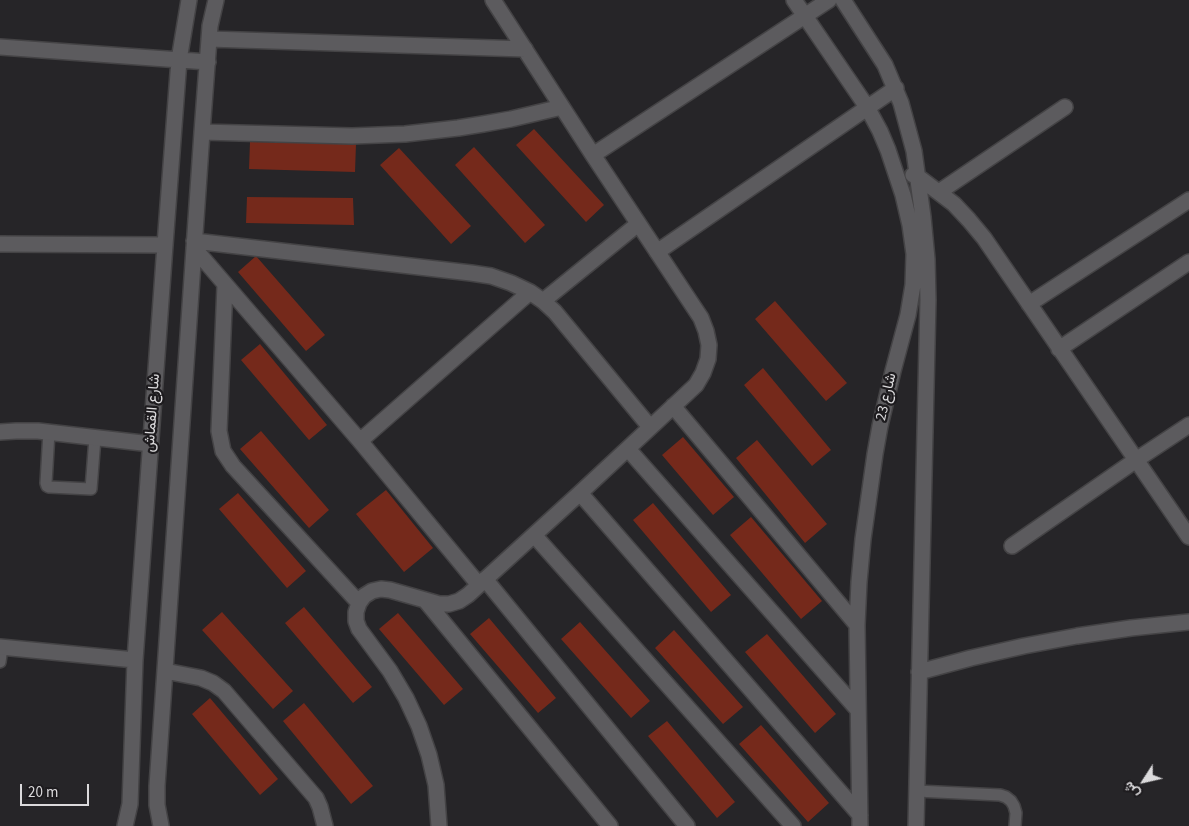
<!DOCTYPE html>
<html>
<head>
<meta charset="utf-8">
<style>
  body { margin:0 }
  #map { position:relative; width:1189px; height:826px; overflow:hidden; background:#262528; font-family:"Source Sans 3",Vazirmatn,sans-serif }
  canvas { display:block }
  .north { position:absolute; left:1119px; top:756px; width:50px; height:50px; -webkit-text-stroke:4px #1d1b1e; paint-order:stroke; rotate:235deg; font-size:14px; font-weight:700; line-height:20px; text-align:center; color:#dbdadc }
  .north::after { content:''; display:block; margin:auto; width:18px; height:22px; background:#dbdadc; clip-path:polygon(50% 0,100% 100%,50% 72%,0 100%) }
  .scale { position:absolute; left:20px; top:784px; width:69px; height:22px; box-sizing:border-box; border:2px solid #dbdadc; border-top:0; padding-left:6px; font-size:15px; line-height:18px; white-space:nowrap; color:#dbdadc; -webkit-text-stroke:4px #1d1b1e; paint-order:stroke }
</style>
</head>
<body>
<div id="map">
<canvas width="1189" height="826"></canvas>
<div class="north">ش</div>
<div class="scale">20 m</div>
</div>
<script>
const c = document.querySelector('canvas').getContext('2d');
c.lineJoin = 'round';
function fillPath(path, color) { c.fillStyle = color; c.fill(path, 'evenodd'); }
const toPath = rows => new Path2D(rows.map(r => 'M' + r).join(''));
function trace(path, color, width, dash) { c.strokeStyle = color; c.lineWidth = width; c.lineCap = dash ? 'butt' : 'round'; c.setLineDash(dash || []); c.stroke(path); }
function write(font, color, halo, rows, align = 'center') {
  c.font = font + ' "Source Sans 3",Vazirmatn,sans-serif'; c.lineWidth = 4.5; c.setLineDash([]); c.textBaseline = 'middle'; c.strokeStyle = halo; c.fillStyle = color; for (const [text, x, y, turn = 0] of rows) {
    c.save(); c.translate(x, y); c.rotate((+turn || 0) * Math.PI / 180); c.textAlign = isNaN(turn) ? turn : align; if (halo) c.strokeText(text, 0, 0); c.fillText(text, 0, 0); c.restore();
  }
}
const building = toPath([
  [534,129,604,205,586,222,516,145],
  [250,142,356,144,355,172,249,169],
  [474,147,545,225,525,243,455,165],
  [399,148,471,226,451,244,380,165],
  [247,197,353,198,354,225,246,223],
  [256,256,325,335,306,351,238,272],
  [775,301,847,383,826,401,755,319],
  [260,344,327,425,309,440,241,360],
  [763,368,831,450,812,466,744,385],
  [261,431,329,510,309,528,240,449],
  [683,437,734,497,713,515,662,455],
  [757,440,827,524,805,543,736,458],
  [386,490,433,548,404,572,356,514],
  [238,493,306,571,287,588,219,509],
  [653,503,731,595,711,612,633,520],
  [751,517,822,601,801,619,730,535],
  [304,607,372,687,353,703,285,623],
  [222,612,293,691,273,709,202,630],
  [398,613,463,689,444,705,379,629],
  [489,618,556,698,538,713,470,634],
  [580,622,650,701,631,718,561,639],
  [674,630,743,707,723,724,655,648],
  [767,634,836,714,815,733,745,652],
  [210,698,278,779,260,795,192,714],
  [304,703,373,786,351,804,283,721],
  [667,721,735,802,717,818,648,736],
  [761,725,829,803,808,822,739,744]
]);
const lane = toPath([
  [49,432,46,483,47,486,49,487,91,489,95,438],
  [0,662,2,647],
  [917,791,1000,795,1006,797,1011,801,1014,806,1016,813,1015,826]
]);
const street = toPath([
  [794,0,867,107,880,131,888,150,903,195,910,225,914,254,913,285,908,315,893,371,880,426,875,454,863,539,859,582,857,625,860,826],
  [843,0,885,65,901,103,914,151,923,217,927,259,928,300,916,826],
  [209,39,525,49],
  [0,47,208,62],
  [202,132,352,136,405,134,458,128,483,124,511,119,562,107],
  [593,155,829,0],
  [913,175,917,176,954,204,969,220,984,238,1189,537],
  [939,192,1065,107],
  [194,241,471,273,491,276,511,283,530,292,543,301,555,312,650,427],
  [0,244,165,245],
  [194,248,360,441,479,585],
  [657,252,896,88],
  [225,285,219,431,223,451,233,466,359,603],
  [543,301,638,224],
  [1029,304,1189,200],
  [1059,349,1189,262],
  [673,406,857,625],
  [0,432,16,431,38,431,151,444],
  [360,441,530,292],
  [628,449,858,710],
  [580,493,860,815],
  [534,535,793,826],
  [1012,546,1136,460,1189,425],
  [485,579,687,826],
  [425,600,610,826],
  [0,647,135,660],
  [165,671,201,678,213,683,224,691,316,798,320,807,325,826],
  [919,672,971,658,1024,646,1077,636,1131,628,1189,622],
  [125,826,130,804,135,660,165,245,179,60,189,0],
  [161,826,157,805,157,786,202,132,210,26,216,0],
  [439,826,436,785,429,755,419,726,406,698,390,671,359,629,356,621,356,612,359,603,364,596,372,591,381,589,390,590,439,604,449,604,459,601,468,595,580,493,696,385,703,373,708,359,709,345,706,331,701,318,593,155,493,0]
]);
const streetNames = [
  ["شارع 23",887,397,-77],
  ["شارع القماش",153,413,-86]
];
fillPath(building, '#75291b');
trace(lane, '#444345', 14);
trace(street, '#444345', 18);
trace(lane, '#5c5b5e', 11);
trace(street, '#5c5b5e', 15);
write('15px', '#dbdadc', '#1d1b1e', streetNames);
</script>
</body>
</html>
